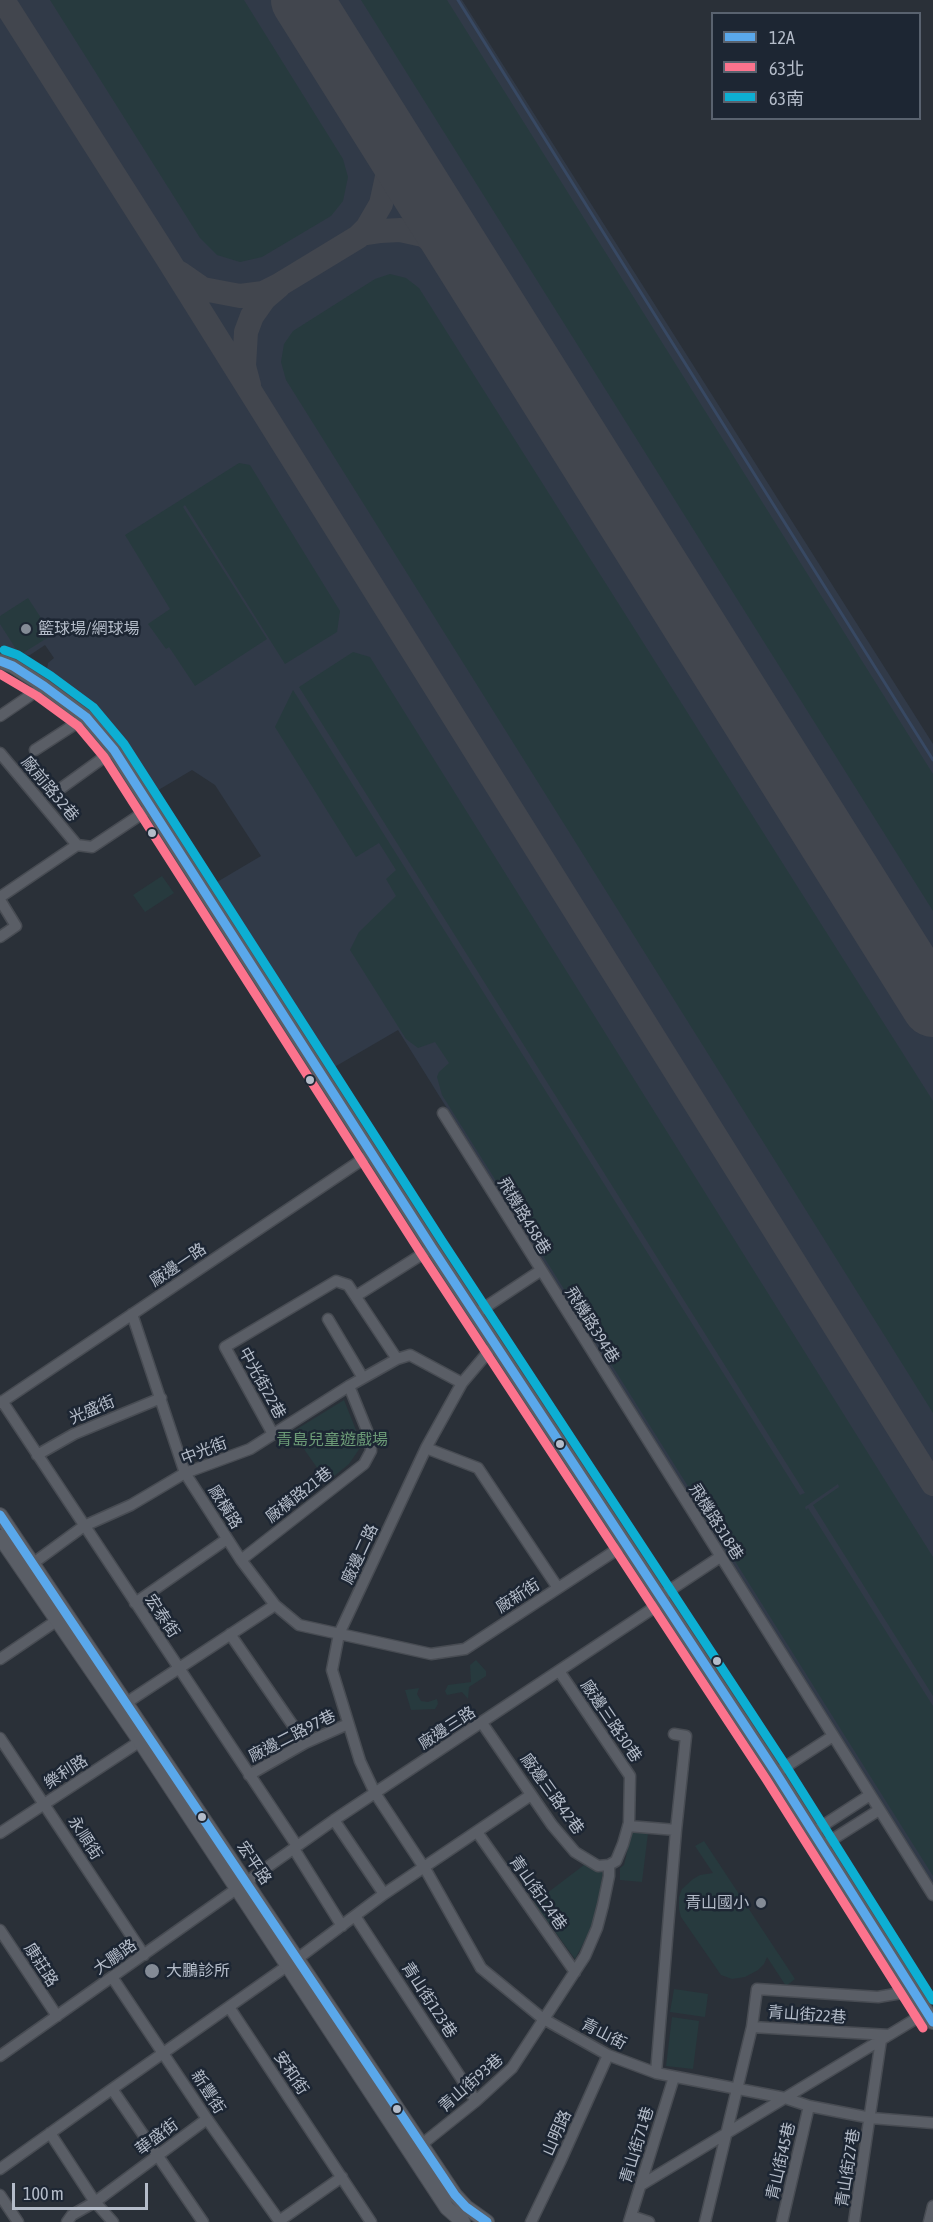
<!DOCTYPE html>
<html>
<head>
<meta charset="utf-8">
<style>
  body { margin:0 }
  #map { position:relative; width:933px; height:2222px; overflow:hidden; background:#2a3038; font-family:"Asap Condensed","Noto Sans TC",sans-serif }
  canvas { display:block }
  .legend { position:absolute; left:711px; top:12px; width:210px; height:108px; box-sizing:border-box; background:#1d2633; border:2px solid #59626f; margin:0; padding:8px 10px; list-style:none; font-size:18px; color:#b4bcc9 }
  .legend li { display:flex; align-items:center; gap:12px; height:30px }
  .legend b { width:30px; border:2px solid #59626f }
  .scale { position:absolute; left:12px; top:2183px; width:136px; height:27px; box-sizing:border-box; border:3px solid #b4bcc9; border-top:0; padding-left:8px; font-size:18px; line-height:21px; white-space:nowrap; color:#b4bcc9; -webkit-text-stroke:4px #1d2633; paint-order:stroke }
</style>
</head>
<body>
<div id="map">
<canvas width="933" height="2222"></canvas>
<ul class="legend">
<li><b style="height:8px;background:#5aa8eb"></b>12A</li>
<li><b style="height:8px;background:#fc738d"></b>63北</li>
<li><b style="height:8px;background:#0dafd3"></b>63南</li>
</ul>
<div class="scale">100 m</div>
</div>
<script>
const c = document.querySelector('canvas').getContext('2d');
c.lineJoin = 'round';
function fillPath(path, color) { c.fillStyle = color; c.fill(path, 'evenodd'); }
const toPath = rows => new Path2D(rows.map(r => 'M' + r).join(''));
function trace(path, color, width, dash) { c.strokeStyle = color; c.lineWidth = width; c.lineCap = dash ? 'butt' : 'round'; c.setLineDash(dash || []); c.stroke(path); }
function write(font, color, halo, rows, align = 'center') {
  c.font = font + ' "Asap Condensed","Noto Sans TC",sans-serif'; c.lineWidth = 5; c.setLineDash([]); c.textBaseline = 'middle'; c.strokeStyle = halo; c.fillStyle = color; for (const [text, x, y, turn = 0] of rows) {
    c.save(); c.translate(x, y); c.rotate((+turn || 0) * Math.PI / 180); c.textAlign = isNaN(turn) ? turn : align; if (halo) c.strokeText(text, 0, 0); c.fillText(text, 0, 0); c.restore();
  }
}
const airport = toPath([
  [0,0,462,0,933,744,933,1885,398,1030,331,1069,212,885,261,856,215,785,192,770,155,792,103,713,47,670,48,663,54,658,45,645,30,655,20,656,0,646]
]);
const green = toPath([
  [50,0,244,0,343,159,348,177,343,201,331,216,262,257,240,262,217,255,200,238],
  [361,0,447,0,933,774,933,911],
  [390,274,406,278,419,288,933,1101,933,1413,286,380,281,362,284,344,293,331,375,279],
  [239,463,250,465,340,611,337,632,285,664,185,505,183,507,267,639,195,686,169,647,166,649,148,624,170,609,125,535],
  [28,598,52,635,23,653,16,649,0,624,0,616],
  [353,652,370,657,933,1557,933,1696,813,1505,839,1487,838,1484,805,1507,806,1510,808,1508,933,1706,933,1876,442,1095,437,1077,439,1072,449,1063,435,1042,418,1048,406,1039,350,950,359,932,396,896,386,879,396,870,379,843,356,857,275,727,293,690,800,1495,805,1493,299,687],
  [162,876,174,893,145,912,133,895],
  [344,1400,362,1445,349,1464,327,1482,292,1432],
  [476,1660,486,1671,486,1676,469,1687,468,1699,462,1692,447,1695,445,1691,448,1685,471,1682,470,1665],
  [419,1688,417,1694,421,1701,428,1702,437,1699,438,1704,435,1709,411,1710,405,1690],
  [632,1831,648,1833,642,1882,620,1880,620,1868,624,1865],
  [704,1841,795,1979,786,1986,767,1957,764,1964,758,1970,745,1977,732,1979,721,1975,681,1917,679,1909,679,1897,682,1889,693,1879,700,1875,713,1873,695,1846],
  [584,1865,603,1872,597,1908,591,1929,575,1959,534,1903],
  [674,1989,708,1994,705,2017,670,2012],
  [672,2017,699,2021,693,2069,666,2066]
]);
const stream = toPath([
  [458,0,933,760]
]);
const taxiway = toPath([
  [3,0,169,261,933,1484],
  [361,234,381,231,400,230,423,235,457,257,474,275],
  [180,273,203,289,240,296,263,293,279,285,358,237,367,228,381,204,388,172,387,149,378,121],
  [249,385,244,366,246,332,252,316,264,299,278,287]
]);
const runway = toPath([
  [302,0,933,1006]
]);
const minor = toPath([
  [0,716,44,686],
  [35,750,86,717],
  [0,753,77,845],
  [60,789,114,750],
  [0,897,77,845,92,847,152,807],
  [0,900,16,926,0,937],
  [443,1113,933,1895],
  [356,1296,432,1248],
  [132,1314,185,1473,241,1560,275,1605,299,1625,431,1654,465,1649,627,1543],
  [475,1314,540,1271],
  [328,1319,363,1378],
  [495,1344,462,1383,426,1448,339,1634,332,1670,360,1761,375,1793,427,1872,481,1968,542,2018,608,2055,656,2073,785,2098,809,2106,871,2118,933,2123],
  [2,1401,297,1846],
  [0,1403,372,1153],
  [273,1434,225,1347,336,1281,348,1285,397,1359,410,1355,462,1383],
  [426,1448,478,1468,558,1588],
  [37,1455,74,1434,161,1398],
  [241,1560,364,1464,371,1451,370,1438,349,1386],
  [28,1567,84,1526,131,1505,185,1473,250,1449,349,1386,397,1359],
  [661,1596,720,1557],
  [135,1603,227,1539],
  [230,1634,305,1743],
  [0,1659,62,1617],
  [126,1703,275,1605],
  [482,1723,552,1825,575,1852,598,1866,609,1865,616,1861,623,1844,629,1823,630,1776,559,1671],
  [0,1738,144,1955],
  [776,1773,833,1736],
  [249,1775,305,1743,348,1724],
  [334,1820,384,1894],
  [628,1826,676,1830,686,1736,674,1734],
  [477,1832,575,1972],
  [813,1832,870,1795],
  [0,1833,145,1738],
  [822,1846,879,1810],
  [294,1849,342,1926],
  [355,1916,476,2101],
  [0,1930,57,2016],
  [112,1977,207,2119,280,2222],
  [229,2007,371,2222],
  [752,2027,757,1989,878,1997,913,1991],
  [0,2056,334,1820,664,1601],
  [656,2073,676,1830],
  [112,2089,297,1959,384,1894,531,1795],
  [50,2133,95,2202,113,2222],
  [416,2143,421,2145,476,2101,512,2068,585,1956,597,1928,603,1905,609,1876,609,1865],
  [0,2169,112,2089,203,2222],
  [641,2185,927,2012],
  [0,2195,18,2222],
  [631,2216,649,2222],
  [279,2221,342,2177],
  [67,2222,72,2215,95,2202,207,2119],
  [531,2222,560,2162,608,2055],
  [629,2222,674,2077],
  [705,2222,752,2027,889,2035],
  [782,2222,809,2106],
  [854,2222,881,2040],
  [929,2222,933,2206]
]);
const tertiary = toPath([
  [0,661,13,666,44,686,86,717,114,750,432,1248,776,1773,933,2022],
  [0,1515,455,2195,466,2207,487,2222],
  [0,1537,140,1741,447,2208,463,2222]
]);
const bus1 = toPath([
  [0,661,13,666,44,686,86,717,114,750,432,1248,776,1773,933,2022],
  [0,1515,455,2195,466,2207,487,2222]
]);
const bus2 = toPath([
  [0,674,37,696,78,726,104,757,422,1255,766,1779,923,2028]
]);
const bus3 = toPath([
  [4,650,18,655,51,676,93,707,124,744,442,1241,786,1766,933,2000]
]);
const markers = [
  [26,629,6,"#848b96"],
  [152,833,5,"#b4bcc9"],
  [310,1080,5,"#b4bcc9"],
  [560,1444,5,"#b4bcc9"],
  [717,1661,5,"#b4bcc9"],
  [202,1817,5,"#b4bcc9"],
  [761,1903,6,"#848b96"],
  [152,1971,8,"#848b96"],
  [397,2109,5,"#b4bcc9"]
];
const poiNames = [
  ["籃球場/網球場",38,629],
  ["青山國小",749,1903,"right"],
  ["大鵬診所",166,1971]
];
const streetNames = [
  ["廠前路32巷",50,789,50],
  ["飛機路458巷",524,1216,59],
  ["廠邊一路",178,1265,-34],
  ["飛機路394巷",592,1325,58],
  ["中光街22巷",262,1383,61],
  ["光盛街",92,1410,-23],
  ["中光街",204,1451,-21],
  ["廠橫路21巷",299,1495,-38],
  ["廠橫路",225,1507,58],
  ["飛機路318巷",716,1522,58],
  ["廠邊二路",360,1554,-65],
  ["廠新街",518,1596,-33],
  ["宏泰街",162,1616,56],
  ["廠邊三路30巷",611,1721,56],
  ["廠邊三路",447,1728,-33],
  ["廠邊二路97巷",292,1736,-27],
  ["樂利路",66,1772,-33],
  ["廠邊三路42巷",552,1794,54],
  ["永順街",85,1838,57],
  ["宏平路",254,1863,56],
  ["青山街124巷",538,1893,55],
  ["大鵬路",115,1957,-35],
  ["康莊路",41,1965,57],
  ["青山街123巷",429,2000,57],
  ["青山街22巷",807,2015,4],
  ["青山街",604,2034,27],
  ["安和街",291,2073,56],
  ["青山街93巷",471,2083,-41],
  ["新豐街",208,2092,57],
  ["山明路",557,2133,-66],
  ["華盛街",157,2137,-37],
  ["青山街71巷",637,2145,-73],
  ["青山街45巷",781,2161,-77],
  ["青山街27巷",848,2168,-81]
];
const parkNames = [
  ["青島兒童遊戲場",332,1440]
];
fillPath(airport, '#313a48');
fillPath(green, '#273a3e');
trace(stream, '#384963', 3);
trace(taxiway, '#42464e', 24);
trace(runway, '#42464e', 62);
trace(minor, '#484c53', 13);
trace(tertiary, '#484c53', 16);
trace(minor, '#5a5e66', 10);
trace(tertiary, '#5a5e66', 14);
trace(bus1, '#5aa8eb', 9);
trace(bus2, '#fc738d', 9);
trace(bus3, '#0dafd3', 9);
for (const [x, y, r, color] of markers) { const dot = new Path2D(); dot.arc(x, y, r, 0, 2 * Math.PI); c.fillStyle = color; c.fill(dot); trace(dot, '#1d2633', 2); }
write('16px', '#b4bcc9', '#1d2633', poiNames, 'left');
write('16px', '#b4bcc9', '#1d2633', streetNames);
write('16px', '#6b9a76', '#1d2633', parkNames);
</script>
</body>
</html>
